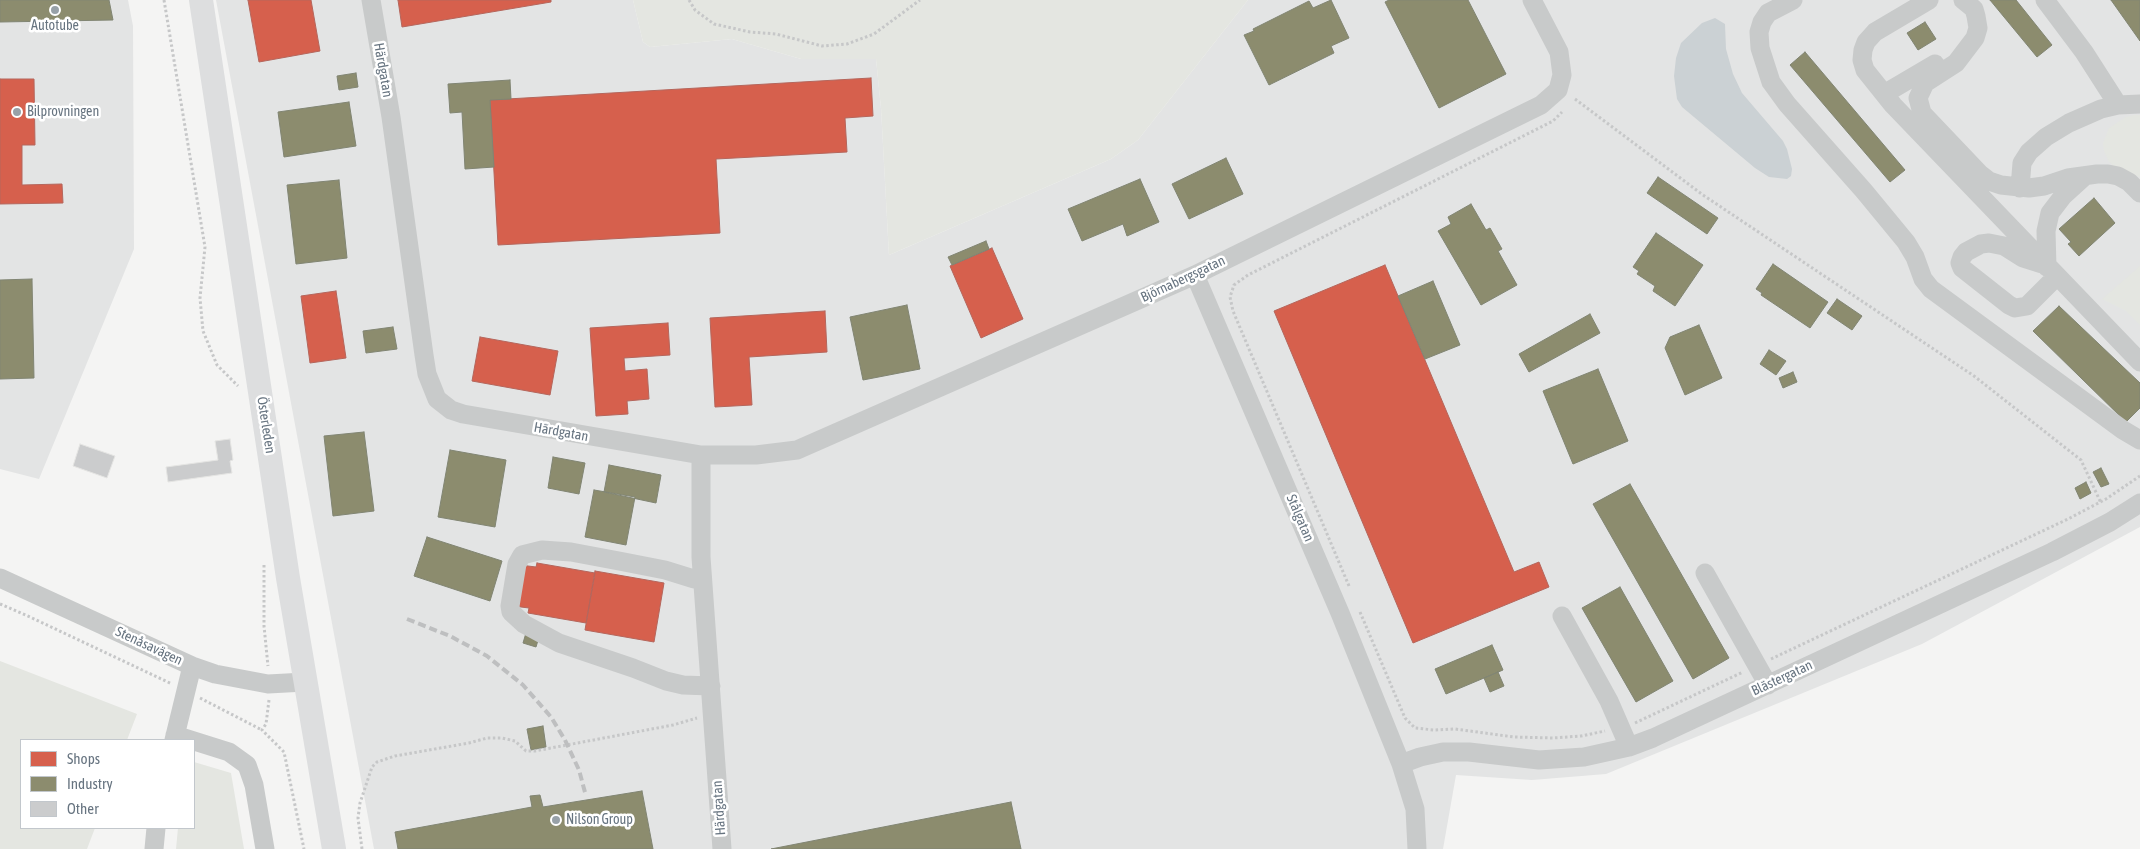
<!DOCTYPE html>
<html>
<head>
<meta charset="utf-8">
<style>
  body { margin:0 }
  #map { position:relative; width:2140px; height:849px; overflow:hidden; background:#f4f4f3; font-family:"Asap Condensed",sans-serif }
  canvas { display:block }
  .legend { position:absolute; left:20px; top:739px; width:175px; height:90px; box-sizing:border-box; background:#fff; border:1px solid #c2c7cc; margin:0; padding:6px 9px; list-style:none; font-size:15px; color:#677480 }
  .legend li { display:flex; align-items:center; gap:10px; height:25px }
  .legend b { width:25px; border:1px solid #c2c7cc }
</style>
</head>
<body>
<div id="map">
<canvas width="2140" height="849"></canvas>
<ul class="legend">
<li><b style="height:14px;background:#d6604d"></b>Shops</li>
<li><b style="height:14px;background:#8c8c6e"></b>Industry</li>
<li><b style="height:14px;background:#cbcccd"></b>Other</li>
</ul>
</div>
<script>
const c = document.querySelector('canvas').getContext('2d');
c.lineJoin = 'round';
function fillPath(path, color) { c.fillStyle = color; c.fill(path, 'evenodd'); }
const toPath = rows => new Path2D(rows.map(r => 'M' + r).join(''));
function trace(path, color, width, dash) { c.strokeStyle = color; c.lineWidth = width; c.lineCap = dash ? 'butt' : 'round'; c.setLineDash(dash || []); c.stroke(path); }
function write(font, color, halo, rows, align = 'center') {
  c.font = font + ' "Asap Condensed",sans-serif'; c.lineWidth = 5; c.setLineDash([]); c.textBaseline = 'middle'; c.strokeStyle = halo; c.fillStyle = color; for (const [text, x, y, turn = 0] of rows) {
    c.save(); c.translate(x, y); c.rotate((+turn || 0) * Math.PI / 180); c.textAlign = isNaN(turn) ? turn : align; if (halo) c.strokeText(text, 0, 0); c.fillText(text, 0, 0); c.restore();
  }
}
const built = toPath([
  [0,0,128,0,133,26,134,249,39,479,0,469],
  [216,0,633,0,643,42,650,47,732,39,801,59,876,59,881,108,889,255,1111,159,1138,140,1248,0,2140,0,2140,527,1922,644,1606,774,1532,780,1456,775,1443,849,374,849]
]);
const green = toPath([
  [633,0,1248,0,1138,140,1111,159,889,255,881,108,876,59,801,59,732,39,650,47,643,42],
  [2134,115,2140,115,2140,177,2114,166,2109,162,2104,151,2103,143,2109,128,2126,117],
  [2140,266,2140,325,2126,311,2102,299],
  [0,661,137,714,127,740,21,740,21,828,95,828,87,849,0,849],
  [194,762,231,773,244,849,176,849,178,828,194,828]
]);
const water = toPath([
  [1715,18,1725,24,1726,49,1733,74,1742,93,1783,141,1787,149,1792,169,1791,176,1787,179,1769,177,1755,168,1682,107,1677,99,1674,76,1676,58,1681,43,1702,23]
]);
const shops = toPath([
  [248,0,311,0,320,51,259,62,248,0],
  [398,0,551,0,551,2,402,27,398,0],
  [871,78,873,116,845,118,847,152,716,159,720,233,498,245,490,100,871,78],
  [0,79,34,79,35,145,22,145,22,185,62,184,63,203,0,204,0,79],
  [992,248,1023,319,981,338,950,266,992,248],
  [1385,265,1514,572,1539,562,1549,587,1413,643,1274,311,1385,265],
  [336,291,346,358,310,363,301,296,336,291],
  [825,311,827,352,749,357,752,405,715,407,710,318,825,311],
  [668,323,670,355,624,358,625,371,647,369,649,399,627,401,628,414,596,416,590,328,668,323],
  [480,337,558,351,550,395,472,381,480,337],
  [537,563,595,573,586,623,528,613,529,608,513,606,520,565,536,567,537,563],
  [595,571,664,583,654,642,585,630,595,571]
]);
const industry = toPath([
  [0,0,109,0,113,20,0,22,0,0],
  [1331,0,1349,38,1331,46,1334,53,1269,85,1244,35,1254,31,1253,29,1309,1,1313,8,1331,0],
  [1389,0,1468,0,1506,74,1439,108,1385,2,1389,0],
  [1990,0,2016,0,2052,45,2037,57,1990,0],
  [2111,0,2140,0,2140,41,2111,0],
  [1925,22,1936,39,1918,50,1907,33,1925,22],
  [1805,52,1905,170,1890,182,1790,65,1805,52],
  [356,73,358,87,339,90,337,76,356,73],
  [510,80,511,99,490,100,494,167,465,169,462,112,450,113,448,84,510,80],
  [349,102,356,146,284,157,278,112,349,102],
  [1226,158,1243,194,1189,219,1172,184,1226,158],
  [1658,177,1718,218,1707,234,1647,193,1658,177],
  [1140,179,1159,222,1127,236,1123,224,1082,241,1068,209,1140,179],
  [339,180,347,258,296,264,287,185,339,180],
  [2094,198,2115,223,2079,256,2068,244,2071,242,2059,229,2094,198],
  [1471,204,1486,230,1490,228,1502,249,1498,251,1517,285,1481,305,1438,231,1451,224,1448,217,1471,204],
  [1656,233,1703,265,1675,306,1653,291,1655,286,1637,274,1639,271,1633,267,1656,233],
  [986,241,989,249,952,265,948,257,986,241],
  [1773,264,1828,302,1810,328,1761,295,1762,293,1756,289,1773,264],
  [32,279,34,378,0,379,0,280,32,279],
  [1433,281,1460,345,1425,359,1398,296,1433,281],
  [1837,299,1862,316,1852,330,1827,313,1837,299],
  [907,305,920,369,863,380,850,317,907,305],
  [2059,306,2140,383,2140,408,2126,422,2033,331,2059,306],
  [1590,314,1600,333,1529,372,1519,354,1590,314],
  [1699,325,1722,378,1685,395,1665,348,1670,337,1699,325],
  [393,327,397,349,366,353,363,331,393,327],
  [1769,350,1786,361,1776,375,1760,364,1769,350],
  [1598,369,1628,441,1573,464,1543,391,1598,369],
  [1793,372,1797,382,1783,388,1779,378,1793,372],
  [364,432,374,511,333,516,324,436,364,432],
  [450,450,506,460,495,527,438,517,450,450],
  [553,457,585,463,579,494,548,488,553,457],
  [609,465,661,475,656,503,604,492,609,465],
  [2101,468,2109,484,2101,487,2093,472,2101,468],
  [2086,482,2091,493,2080,499,2075,488,2086,482],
  [1630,484,1729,658,1693,679,1593,504,1630,484],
  [594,490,635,497,626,545,585,537,594,490],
  [427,537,502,561,490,601,414,576,427,537],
  [1620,587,1673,681,1636,702,1582,608,1620,587],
  [526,633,539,637,536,647,523,643,526,633],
  [1492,645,1503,670,1446,694,1435,669,1492,645],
  [1498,672,1504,686,1490,692,1484,678,1498,672],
  [543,726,546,747,531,750,527,729,543,726],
  [642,791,653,849,398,849,395,832,532,807,530,796,540,795,543,807,642,791],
  [1011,802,1021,849,771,849,1011,802]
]);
const building = toPath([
  [230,439,233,460,230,461,232,473,168,482,166,467,218,460,215,441,230,439],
  [80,444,115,456,107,478,73,466,80,444]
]);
const path = toPath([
  [164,0,205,247,200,298,203,331,217,365,238,386],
  [689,0,695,10,714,24,750,32,776,34,822,46,847,44,874,34,920,0],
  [1575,99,1703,195,1974,376,2081,460,2101,503],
  [264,565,264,626,268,666],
  [1349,586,1233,311,1230,297,1234,285,1248,275,1553,121,1562,112],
  [0,604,30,617,172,684],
  [1360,612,1405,718,1415,728,1434,730,1455,729,1514,737,1553,738,1581,736,1605,731],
  [1771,659,2068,519,2106,499,2140,476],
  [200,698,262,730],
  [269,700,266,724,262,730,284,752,304,849],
  [1635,723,1743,672],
  [362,849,358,818,360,803,372,767,377,762,395,756,469,743,487,738,502,738,515,741,526,751,535,751,673,725,697,718]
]);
const minor = toPath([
  [371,0,391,117,424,355,427,374,437,399,451,410,463,414,701,455,701,557,722,849],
  [1793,0,1768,13,1762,22,1759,32,1760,48,1771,82,1787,104,1864,191,1906,242,1915,257,1923,279,1931,289,2123,430,2140,440],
  [1929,0,1875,32,1866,42,1863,50,1862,60,1865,70,1893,105,2140,362],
  [1963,0,1974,9,1976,16,1978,28,1975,38,1956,63,1925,83,1918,98,1922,113,1980,174,1989,181,2001,185,2029,188,2044,186,2068,178,2097,174,2108,174,2118,176,2129,182,2140,193],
  [2045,0,2084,52,2118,105],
  [1884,94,1935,64],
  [2020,188,2022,163,2029,152,2046,137,2069,123,2101,109,2118,105,2140,104],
  [2042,264,2023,258,2004,246,1989,243,1981,244,1966,252,1962,257,1960,263,1962,268,2009,305,2015,308,2027,306,2057,276],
  [2047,267,2046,231,2050,213,2063,196,2085,176],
  [1195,275,1340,613,1401,764,1415,809,1417,849],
  [701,455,756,455,797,450,1195,275,1541,105,1558,90,1562,75,1559,52,1532,0],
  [1705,573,1768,685],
  [702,577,694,579,665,570,619,561,571,552,542,550,522,555,517,564,510,606,511,612,524,624,559,643,633,668,666,681,683,685,711,686],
  [0,578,192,666,215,674,268,684,305,682],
  [1562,616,1609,701,1629,747],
  [175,735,229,752,247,765,254,785,265,849],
  [174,740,192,666],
  [1401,764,1420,757,1443,752,1469,752,1539,760,1584,757,1629,747,1653,738,2052,552,2110,522,2140,503],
  [154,849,156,828]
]);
const major = toPath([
  [201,0,288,578,334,849]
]);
const rail = toPath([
  [407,619,450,636,487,656,523,685,551,717,565,740,579,770,586,796]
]);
const markers = [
  [55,10,5,"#98a1a8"],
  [17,112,5,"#98a1a8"],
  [556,820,5,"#98a1a8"]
];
const poiNames = [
  ["Autotube",55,26,"center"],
  ["Bilprovningen",27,112],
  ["Nilson Group",566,820]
];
const streetNames = [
  ["Härdgatan",383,70,80],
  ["Björnabergsgatan",1183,279,-25],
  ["Österleden",266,425,81],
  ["Härdgatan",561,432,10],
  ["Stålgatan",1300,518,67],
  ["Stenåsavägen",149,646,25],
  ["Blästergatan",1782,678,-25],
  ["Härdgatan",719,808,-94]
];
fillPath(built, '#e3e4e4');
fillPath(green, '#e4e6e1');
fillPath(water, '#cbd1d4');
fillPath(shops, '#d6604d');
trace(shops, '#b5665c', 1);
fillPath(industry, '#8c8c6e');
trace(industry, '#818573', 1);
fillPath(building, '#cbcccd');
trace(building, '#e4e4e2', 1);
trace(path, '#c6c7c8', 3, [2.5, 2.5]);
trace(minor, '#c8caca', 19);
trace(major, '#dddedf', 24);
trace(rail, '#bebfc0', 4, [8, 4]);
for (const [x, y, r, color] of markers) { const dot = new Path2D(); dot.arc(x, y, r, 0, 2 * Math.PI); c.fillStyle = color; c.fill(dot); trace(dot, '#fff', 2); }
write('14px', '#677480', '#fff', poiNames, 'left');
write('14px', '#677480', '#fff', streetNames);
</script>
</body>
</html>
